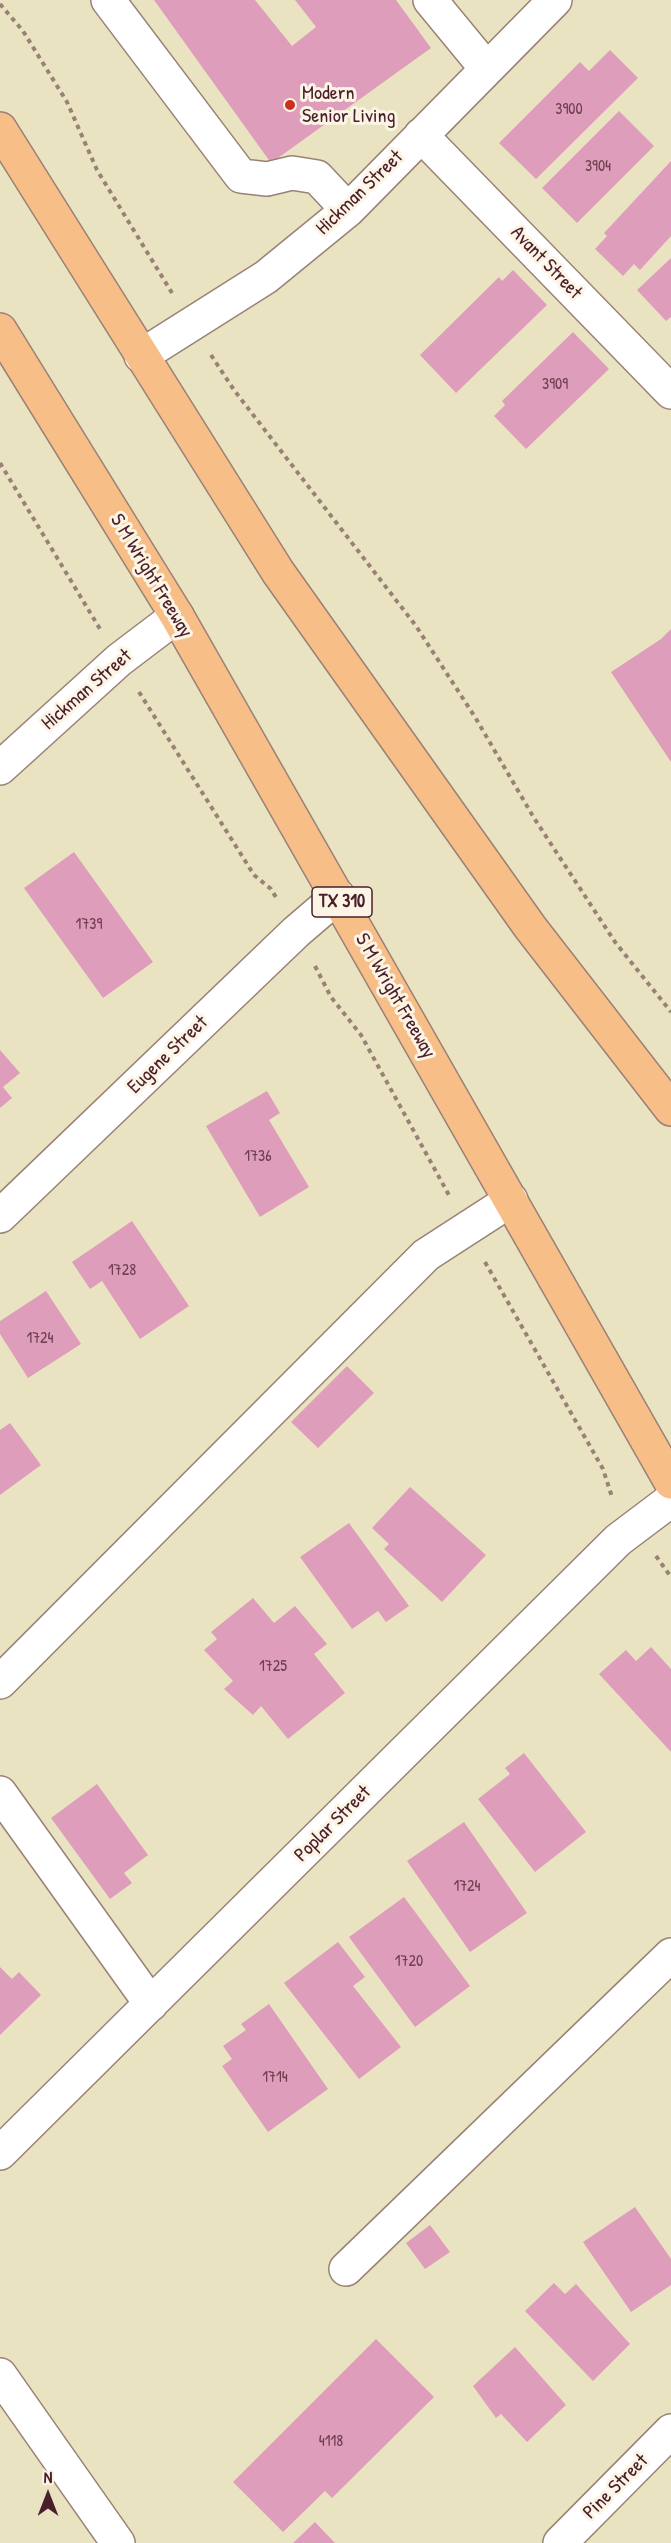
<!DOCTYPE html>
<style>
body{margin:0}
#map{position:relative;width:671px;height:2543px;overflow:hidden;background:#eae3c2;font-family:"Patrick Hand",sans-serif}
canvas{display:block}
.north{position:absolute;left:18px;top:2465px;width:60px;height:60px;-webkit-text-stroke:4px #fcf5e5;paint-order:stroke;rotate:0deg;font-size:16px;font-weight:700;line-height:24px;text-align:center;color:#4a1f2b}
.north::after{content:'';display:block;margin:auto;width:21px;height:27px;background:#4a1f2b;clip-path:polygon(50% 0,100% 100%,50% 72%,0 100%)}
</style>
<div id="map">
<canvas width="671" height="2543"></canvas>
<div class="north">N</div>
</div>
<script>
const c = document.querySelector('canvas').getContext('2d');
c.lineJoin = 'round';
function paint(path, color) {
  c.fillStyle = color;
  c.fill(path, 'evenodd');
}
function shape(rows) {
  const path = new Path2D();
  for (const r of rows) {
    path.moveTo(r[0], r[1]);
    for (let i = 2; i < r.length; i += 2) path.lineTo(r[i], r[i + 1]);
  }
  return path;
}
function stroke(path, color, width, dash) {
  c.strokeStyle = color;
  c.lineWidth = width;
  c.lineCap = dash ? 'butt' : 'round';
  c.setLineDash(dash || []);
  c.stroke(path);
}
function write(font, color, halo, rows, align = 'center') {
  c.font = font + ' "Patrick Hand",sans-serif';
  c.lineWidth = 6;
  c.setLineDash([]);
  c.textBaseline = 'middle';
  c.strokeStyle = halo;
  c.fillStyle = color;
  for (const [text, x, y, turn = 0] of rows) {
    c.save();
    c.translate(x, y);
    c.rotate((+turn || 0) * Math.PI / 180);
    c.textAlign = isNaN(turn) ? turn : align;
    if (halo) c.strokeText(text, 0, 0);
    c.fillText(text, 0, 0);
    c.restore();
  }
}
paint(shape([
 [154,0,255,0,292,46,316,27,295,0,396,0,431,48,271,163],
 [610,50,638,78,536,179,499,143,580,62,589,71],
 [619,111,654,146,577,223,542,188],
 [671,161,671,236,640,270,634,264,623,276,595,249,607,236,604,233],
 [671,258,671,317,666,321,637,290],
 [513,270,547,305,456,393,420,355,499,277,502,281],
 [573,332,609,369,526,449,494,416,505,405,502,401],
 [671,629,671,762,611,672,661,639],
 [74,852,153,962,103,998,24,888],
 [0,1050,20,1073,3,1087,12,1098,0,1108],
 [267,1091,280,1113,269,1120,309,1187,260,1217,206,1126],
 [132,1221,189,1306,140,1339,102,1281,90,1289,72,1262],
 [46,1291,81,1344,28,1378,0,1334,0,1321],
 [347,1366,374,1393,318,1448,291,1422],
 [10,1423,41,1465,0,1495,0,1430],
 [410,1487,486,1555,442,1602,384,1549,389,1544,372,1528],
 [349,1523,409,1606,386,1622,378,1611,352,1629,300,1557],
 [253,1598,274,1623,295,1606,327,1644,314,1654,345,1693,288,1739,261,1706,253,1715,224,1689,233,1681,204,1650,217,1639,211,1632],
 [651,1647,671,1669,671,1752,599,1674,626,1650,636,1661],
 [524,1753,586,1832,535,1872,478,1799,510,1774,505,1768],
 [97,1784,148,1855,124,1873,132,1883,110,1899,51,1818],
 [464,1822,527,1913,470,1952,407,1861],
 [404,1897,470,1986,415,2027,349,1937],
 [338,1942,365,1977,353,1986,401,2047,359,2079,284,1983],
 [0,1967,12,1979,19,1972,41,1995,0,2035],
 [269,2004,328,2089,268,2132,222,2066,232,2059,223,2046,246,2030,241,2024],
 [635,2207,671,2259,671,2285,631,2312,583,2242],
 [430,2225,450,2252,425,2269,406,2243],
 [554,2283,565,2294,576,2284,630,2344,593,2381,525,2311],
 [376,2339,434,2397,332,2498,325,2491,283,2532,233,2482],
 [515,2347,566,2405,527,2442,501,2414,496,2418,473,2386],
 [315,2522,335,2543,293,2543]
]), '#de9ebb');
const minor = shape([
 [108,0,241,176,267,179,292,173,317,177,348,210],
 [430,0,486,68],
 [421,135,671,392],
 [141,356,266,277,348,210,555,0],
 [0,768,119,660,177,616],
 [0,1216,296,932,338,896],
 [0,1682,426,1255,511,1200],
 [0,1793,151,2004],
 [0,2153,618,1540,671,1500],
 [346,2269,671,1955],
 [0,2375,118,2543],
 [560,2543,671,2431]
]);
const major = shape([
 [0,129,278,572,530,927,671,1109],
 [0,330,177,616,671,1482]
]);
stroke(minor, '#9a8176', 36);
stroke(major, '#9a8176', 36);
stroke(shape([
 [0,4,23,31,67,102,97,170,172,293],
 [211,355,234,390,416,626,475,717,534,818,615,942,671,1012],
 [0,463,100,629],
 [139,692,254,875,271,889,277,899],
 [315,966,331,997,361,1035,450,1197],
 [485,1262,603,1469,612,1497],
 [656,1556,671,1577]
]), '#9a8176', 4, [4.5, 4.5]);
stroke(minor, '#fff', 33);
stroke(major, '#f7be88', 33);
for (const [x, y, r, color] of [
 [290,105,6,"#c8321e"]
]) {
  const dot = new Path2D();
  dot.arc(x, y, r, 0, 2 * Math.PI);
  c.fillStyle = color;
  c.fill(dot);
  stroke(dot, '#fcf5e5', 2);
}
write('16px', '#6f3f4f', null, [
 ["3900",569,110],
 ["3904",598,167],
 ["3909",555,385],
 ["1739",89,925],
 ["1736",258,1157],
 ["1728",122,1271],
 ["1724",40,1339],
 ["1725",273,1667],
 ["1724",467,1887],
 ["1720",409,1962],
 ["1714",275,2078],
 ["4118",331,2442]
]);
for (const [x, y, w] of [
 [342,902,60]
]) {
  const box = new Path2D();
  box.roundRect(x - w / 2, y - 15, w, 30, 4.5);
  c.fillStyle = '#fcf5e5';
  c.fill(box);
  stroke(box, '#4a1f2b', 1.5);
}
write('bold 18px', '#4a1f2b', null, [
 ["TX 310",342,902]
]);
write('20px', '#4a1f2b', '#fcf5e5', [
 ["Modern",302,94],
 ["Senior Living",302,117]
], 'left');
write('20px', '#4a1f2b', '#fcf5e5', [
 ["Hickman Street",360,193,-44],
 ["Avant Street",546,263,46],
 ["S M Wright Freeway",151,576,59],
 ["Hickman Street",87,690,-41],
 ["S M Wright Freeway",395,996,60],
 ["Eugene Street",168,1055,-44],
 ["Poplar Street",333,1824,-45],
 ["Pine Street",616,2487,-45]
]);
</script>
